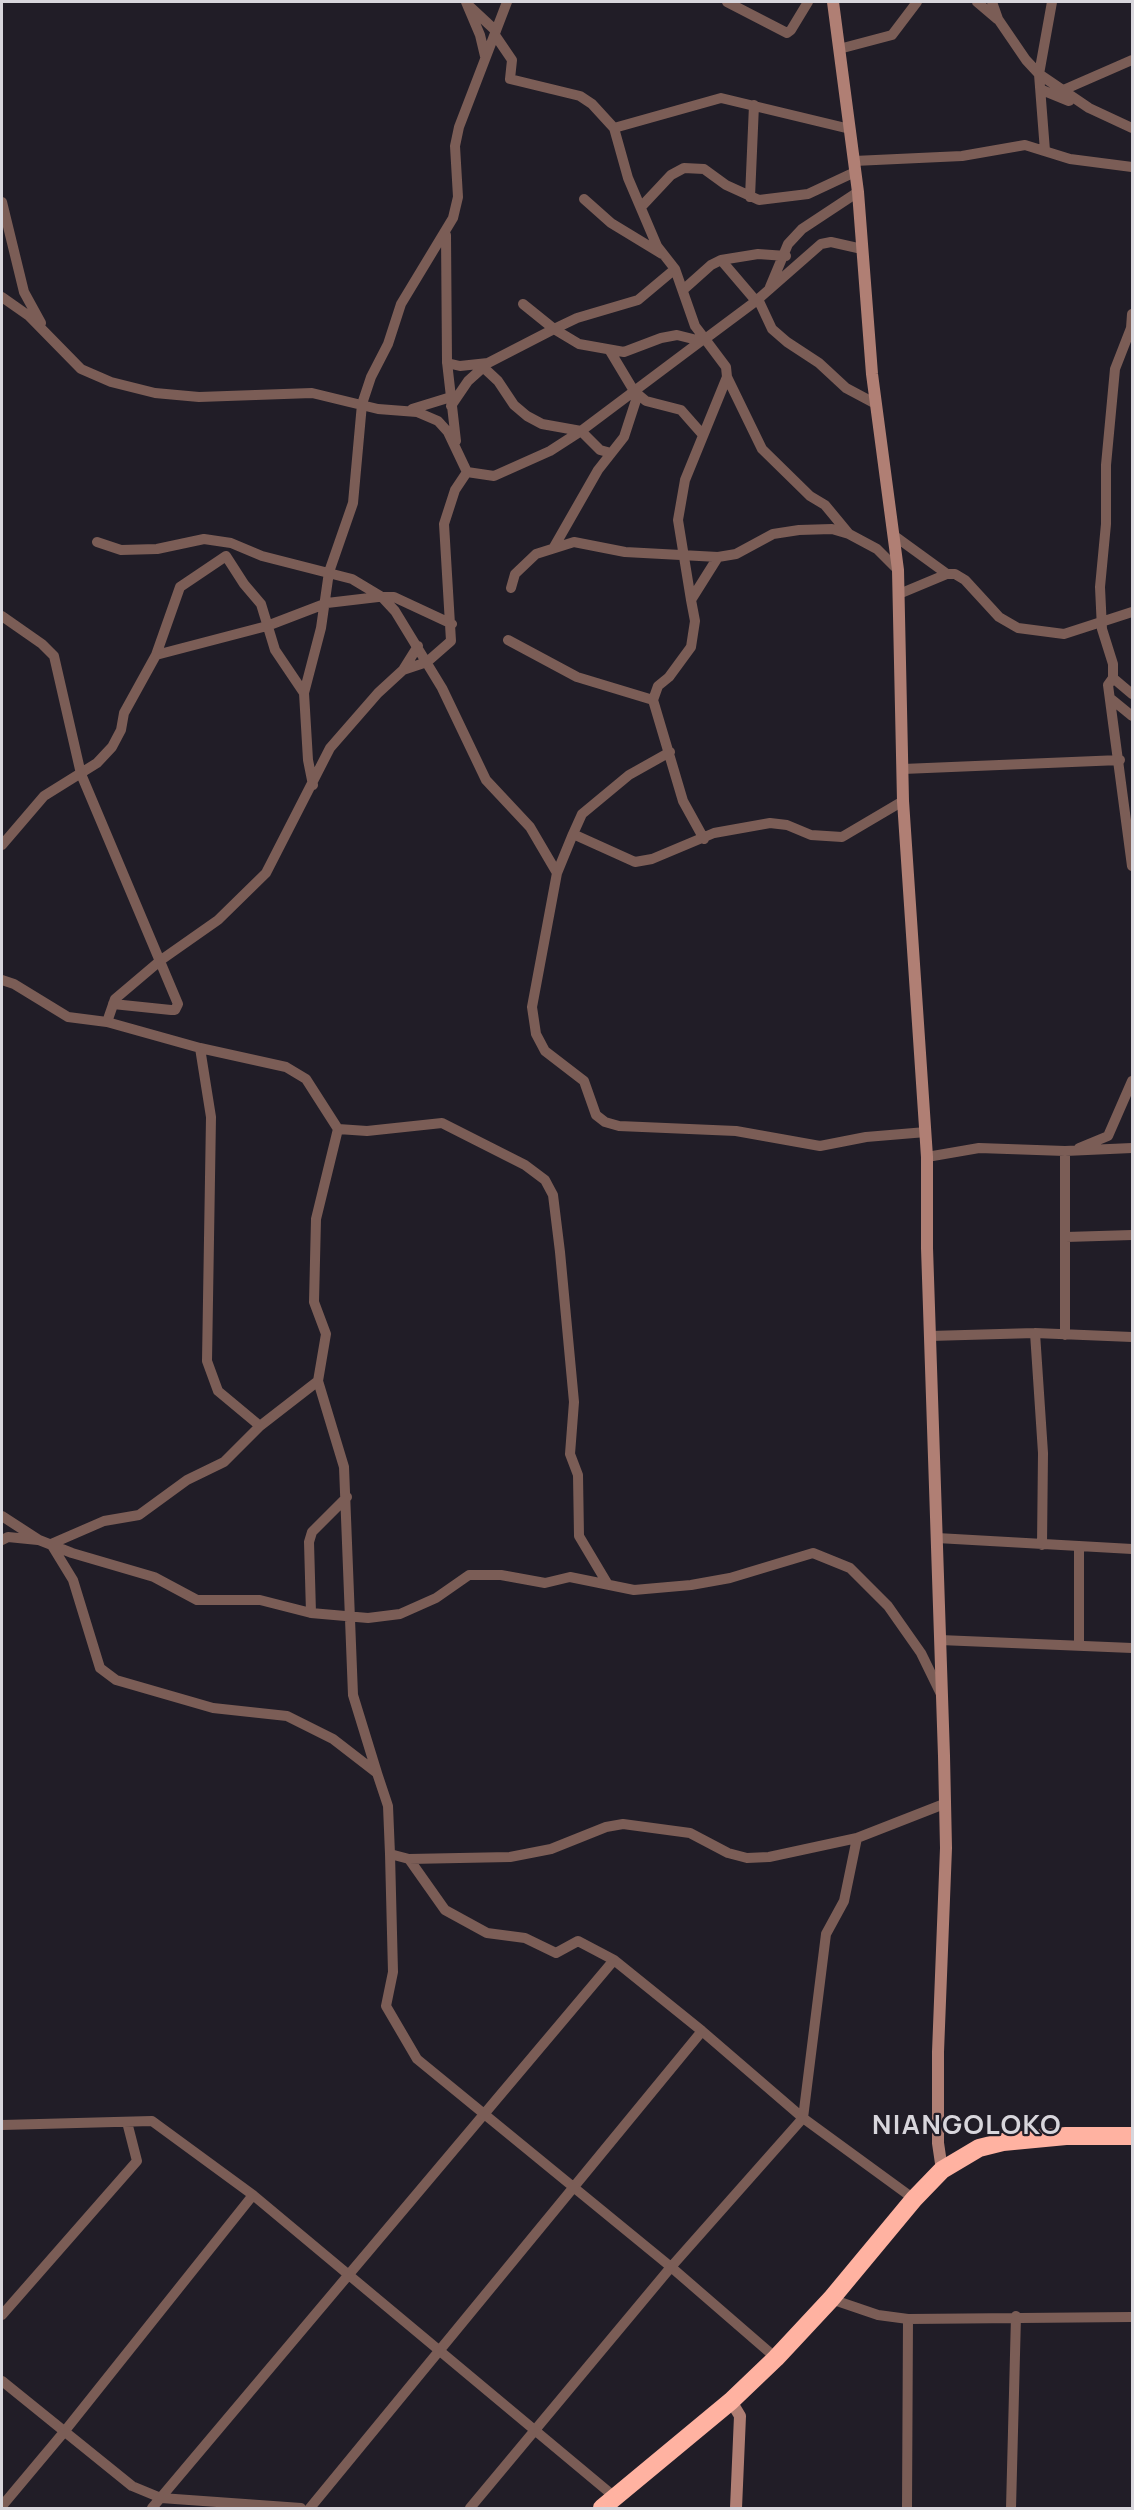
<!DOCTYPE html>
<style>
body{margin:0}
#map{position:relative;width:1134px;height:2510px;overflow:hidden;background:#211d27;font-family:Manrope,sans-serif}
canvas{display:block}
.frame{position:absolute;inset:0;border:3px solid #d8d6dc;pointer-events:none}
</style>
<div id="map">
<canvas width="1134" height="2510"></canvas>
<div class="frame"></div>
</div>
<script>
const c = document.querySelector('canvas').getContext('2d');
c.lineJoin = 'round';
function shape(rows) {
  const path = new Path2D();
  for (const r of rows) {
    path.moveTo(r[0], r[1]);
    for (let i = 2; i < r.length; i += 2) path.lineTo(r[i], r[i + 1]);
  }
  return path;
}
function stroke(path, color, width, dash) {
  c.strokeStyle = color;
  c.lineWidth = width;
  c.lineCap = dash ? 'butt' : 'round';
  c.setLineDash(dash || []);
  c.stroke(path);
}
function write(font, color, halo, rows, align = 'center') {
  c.font = font + ' Manrope,sans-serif';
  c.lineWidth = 4.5;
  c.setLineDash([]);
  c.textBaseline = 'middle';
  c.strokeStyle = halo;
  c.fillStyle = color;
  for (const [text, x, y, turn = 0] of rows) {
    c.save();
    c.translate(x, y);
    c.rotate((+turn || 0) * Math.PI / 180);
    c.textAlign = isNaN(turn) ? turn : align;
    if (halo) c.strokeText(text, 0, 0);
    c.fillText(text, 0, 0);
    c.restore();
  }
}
stroke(shape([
 [466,2,480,35,485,56],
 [727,2,787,33,791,30,808,2],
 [977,2,997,19],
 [992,2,998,19,1026,60,1039,74,1089,108,1132,128],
 [467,4,496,31],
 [495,35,512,60,510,79,580,96,592,104,614,128,628,178,657,246,675,269,695,326,705,339,756,301,821,244,831,242,862,249],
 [839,49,892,35,917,2],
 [1042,90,1069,101],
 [1061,91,1132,60],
 [614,128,721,98,850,129],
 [1045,151,1039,74,1052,2],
 [854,161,962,156,1025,145,1070,159,1132,167],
 [750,197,754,105],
 [584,199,611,223,662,254],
 [2,202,24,292,41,323],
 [641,207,671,175,684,168,704,169,726,185,759,200,808,194,855,172],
 [446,235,447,362,456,441],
 [721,260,758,254,786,256],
 [770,287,788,244,802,229,858,192],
 [683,290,711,265,721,260,756,301],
 [2,297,29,316,81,369,111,382,155,393,199,397,312,393,378,409,417,412,438,421,448,432,467,472,455,490,444,524,451,641,427,662,403,670],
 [758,299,772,329,787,342,819,363,846,388,876,404],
 [523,304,554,329,577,318,638,300,675,269],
 [1132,314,1131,328,1115,369,1106,465,1106,524,1100,587,1102,629,1113,664,1113,678,1108,685,1132,866],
 [610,351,634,391,646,401,681,410,703,435],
 [447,363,460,366,488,363],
 [483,367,498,381,514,405,527,416,542,424,581,431,600,450,611,453],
 [451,406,468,381,488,363,554,329,579,344,624,352,661,338,677,335,701,341,705,339,726,367,727,377],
 [412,409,451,397],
 [467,472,494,476,550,451,581,431,701,341],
 [896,537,947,574,955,574,965,580,999,617,1018,628,1064,634,1132,612],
 [97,542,121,550,157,549,204,539,231,543,262,556,352,579,382,597,395,611,442,688,486,780,530,827,557,873],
 [554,547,598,470,624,437,638,394],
 [511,588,515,574,536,554,574,542,625,552,718,557,736,554,773,534,799,530,832,529,849,534,877,549,898,570],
 [899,594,947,574],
 [691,600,678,520,685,480,727,377,762,449,810,496,825,505,849,534],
 [2,616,42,644,54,656,81,774,178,1004,175,1010,171,1010,113,1004],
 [508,640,577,677,653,700],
 [156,655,267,626,327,603,378,597,394,597,452,624],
 [1113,678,1132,694],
 [304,693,321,628,329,572,353,503,362,404,371,377,388,344,401,304,453,218,458,197,455,146,459,127,507,2],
 [1110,698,1132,716],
 [670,752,629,775,582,814,573,834,557,873,532,1007,536,1034,545,1051,584,1081,596,1115,605,1122,619,1126,736,1131,820,1146,866,1137,926,1132],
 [903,769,1120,760],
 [573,834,635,862,652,859,714,833,770,823,787,825,811,835,842,837,903,801],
 [704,839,683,801,653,700,658,686,669,677,691,647,695,621,691,600,718,557],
 [2,845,44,796,97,763,112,747,121,730,124,713,156,655,180,587,226,556,244,584,261,604,275,650,304,693,308,760,313,785],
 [2,980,14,984,68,1017,107,1022,200,1048,286,1067,306,1079,338,1129,316,1219,314,1302,326,1334,318,1381,344,1467,353,1695,377,1773],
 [107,1022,115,999,161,960,218,920,266,873,330,748,378,693,403,670,418,646],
 [200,1048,211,1117,207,1361,218,1391,260,1426],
 [338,1129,367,1131,442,1123,525,1165,545,1180,553,1195,560,1252,574,1402,570,1454,578,1475,579,1536,607,1583],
 [1079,1148,1108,1136,1132,1081],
 [1065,1151,1065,1335],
 [927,1157,979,1148,1065,1151,1132,1148],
 [1066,1237,1132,1235],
 [1035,1333,1043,1453,1042,1545],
 [930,1336,1035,1333,1132,1337],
 [318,1381,260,1426,224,1462,187,1480,139,1515,104,1521,51,1544,73,1580,100,1668,116,1680,213,1708,287,1716,333,1739,377,1773,388,1806,390,1854,393,1972,386,2006,417,2059,671,2267,776,2358],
 [2,1516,39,1540,72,1553,154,1577,197,1600,260,1600,311,1613,368,1618,400,1614,436,1598,469,1575,501,1575,545,1583,570,1577,634,1590,691,1585,730,1578,813,1553,850,1568,888,1606,921,1653,941,1694],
 [937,1538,1132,1549],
 [2,1540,8,1537,38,1540],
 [1079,1548,1079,1644],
 [311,1613,309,1542,312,1532,347,1497],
 [940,1640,1132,1648],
 [390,1854,409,1859,510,1857,551,1849,606,1827,623,1824,690,1833,728,1853,747,1858,769,1857,857,1838,944,1804],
 [409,1859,445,1910,487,1933,525,1938,556,1953,578,1941,614,1960,702,2031,803,2118,914,2199],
 [2,2125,152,2121,253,2195,616,2498],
 [831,2299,878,2315,908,2319,1132,2317],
 [2,2315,137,2161,127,2122],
 [2,2381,132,2486,161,2498,301,2508],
 [2,2506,64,2432,253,2195],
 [152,2508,614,1960],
 [310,2508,702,2031],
 [470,2508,671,2267,803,2118,826,1934,844,1901,857,1838],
 [907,2508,908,2319],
 [1011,2508,1016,2316]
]), '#7b5d56', 10);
stroke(shape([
 [833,2,858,192,872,374,898,570,903,801,927,1157,927,1248,944,1756,946,1848,938,2052,938,2143,942,2170],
 [731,2401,740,2416,736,2508]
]), '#b07f74', 12);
stroke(shape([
 [602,2508,731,2401,776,2358,831,2299,914,2199,942,2170,979,2148,1003,2142,1066,2136,1132,2136]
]), '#ffb2a1', 18);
c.letterSpacing = '1.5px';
write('bold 27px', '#d8d6dc', '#211d27', [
 ["NIANGOLOKO",967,2126]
]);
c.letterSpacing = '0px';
</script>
